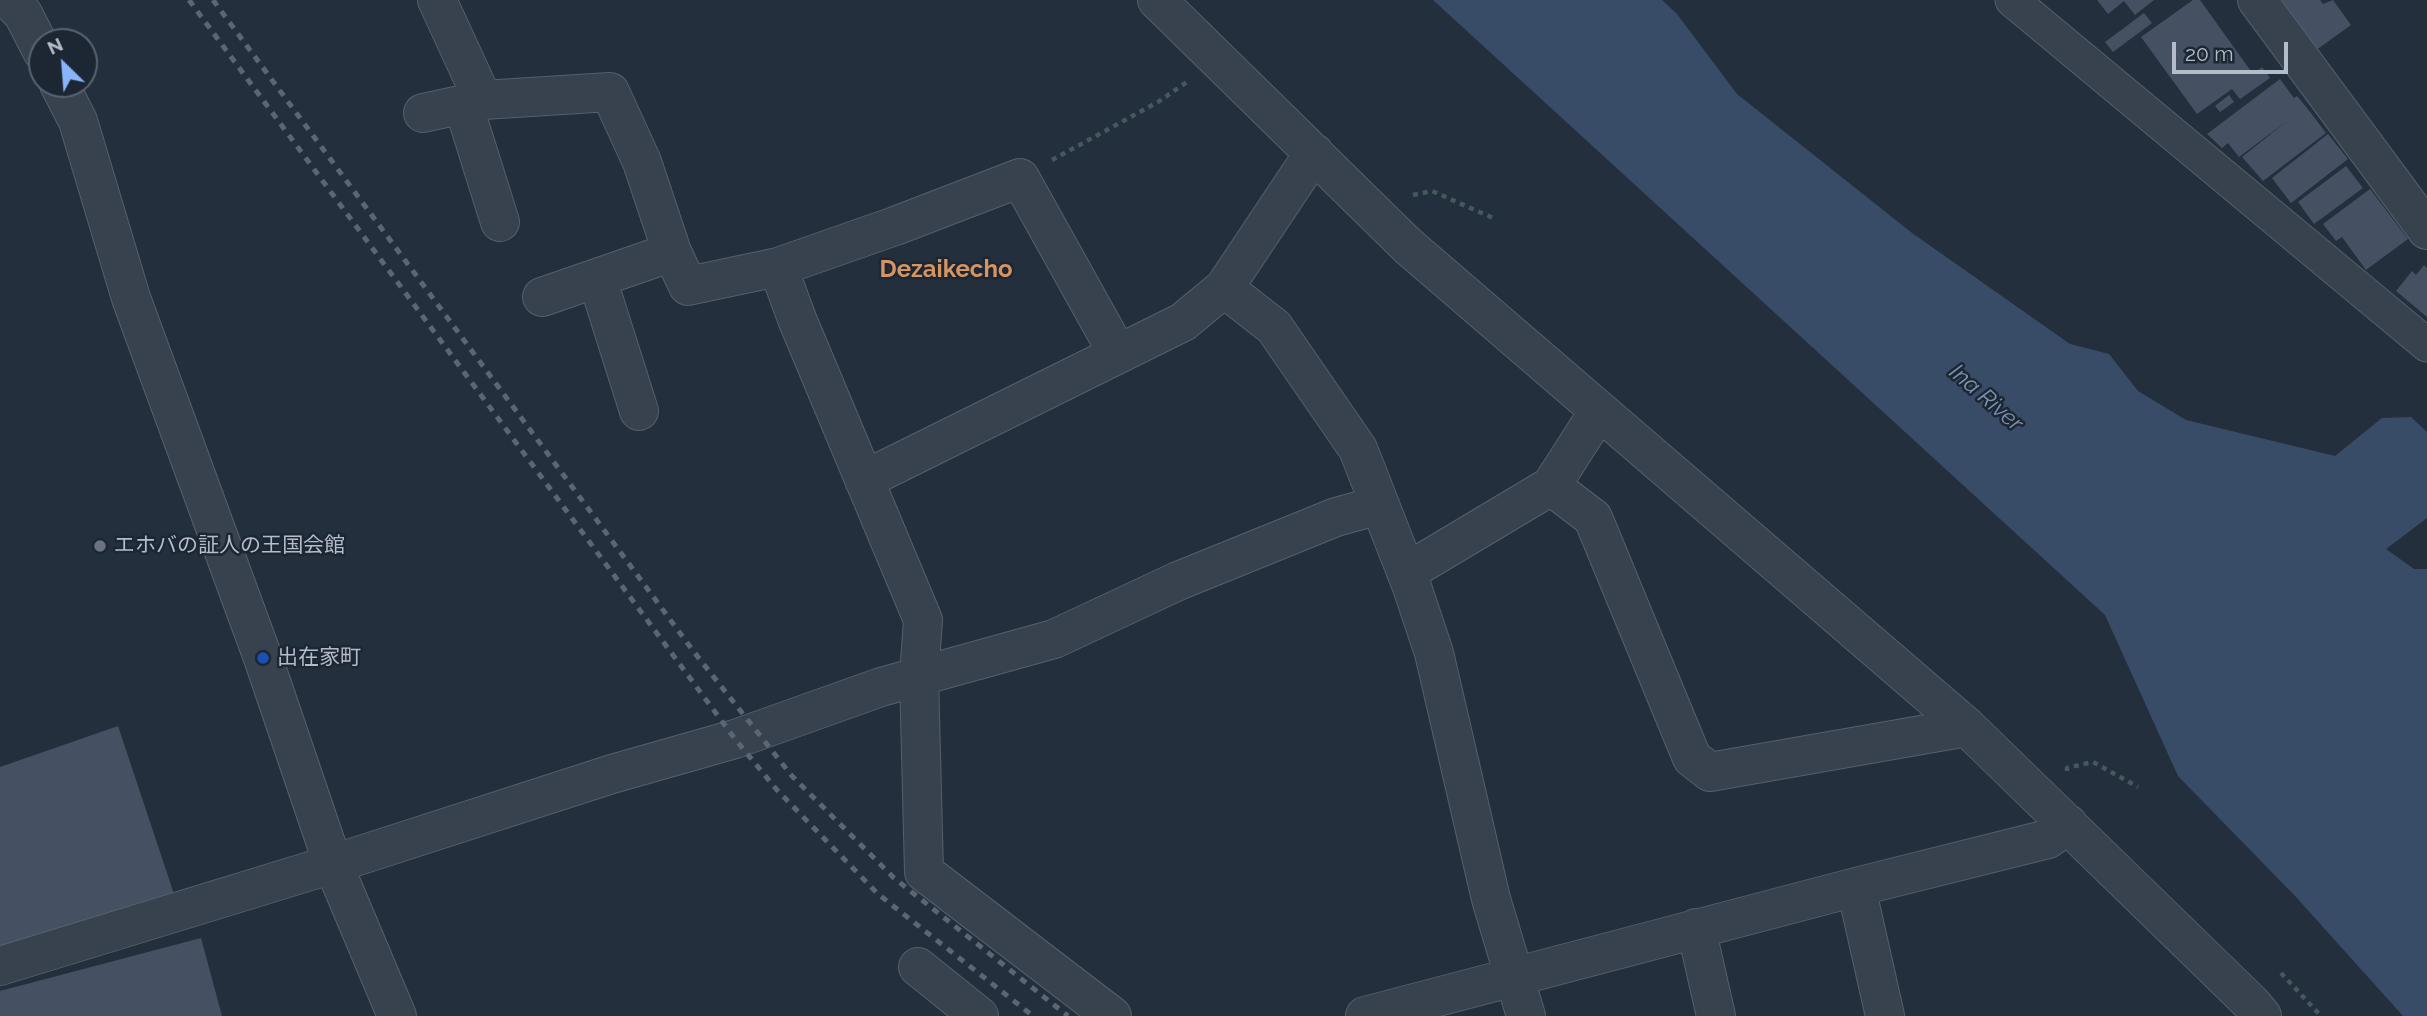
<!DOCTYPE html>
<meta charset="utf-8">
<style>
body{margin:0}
#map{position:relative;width:2427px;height:1016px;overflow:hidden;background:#242f3e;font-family:Raleway,sans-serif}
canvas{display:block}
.north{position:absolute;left:28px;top:28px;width:70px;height:70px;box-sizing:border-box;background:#1d2633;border:2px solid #59626f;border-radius:50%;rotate:335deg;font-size:19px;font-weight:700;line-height:28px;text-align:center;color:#b4bcc9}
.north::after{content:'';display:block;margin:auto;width:24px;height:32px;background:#8ab4f8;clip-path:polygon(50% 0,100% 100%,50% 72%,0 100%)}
.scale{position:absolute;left:2172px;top:42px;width:116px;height:32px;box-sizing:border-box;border:4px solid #b4bcc9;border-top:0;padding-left:9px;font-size:21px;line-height:24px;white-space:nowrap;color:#b4bcc9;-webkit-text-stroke:5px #1d2633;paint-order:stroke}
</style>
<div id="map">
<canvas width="2427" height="1016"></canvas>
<div class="north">N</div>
<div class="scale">20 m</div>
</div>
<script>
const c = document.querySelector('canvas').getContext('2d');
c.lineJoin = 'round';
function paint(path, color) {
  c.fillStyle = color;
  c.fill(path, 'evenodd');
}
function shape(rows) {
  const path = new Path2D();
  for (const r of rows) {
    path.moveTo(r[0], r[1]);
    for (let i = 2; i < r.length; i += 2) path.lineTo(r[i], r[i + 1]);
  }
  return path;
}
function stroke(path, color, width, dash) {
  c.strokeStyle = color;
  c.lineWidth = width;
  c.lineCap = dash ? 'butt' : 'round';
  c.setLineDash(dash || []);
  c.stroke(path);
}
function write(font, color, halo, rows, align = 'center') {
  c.font = font + ' Raleway,"Noto Sans JP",sans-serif';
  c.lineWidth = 5;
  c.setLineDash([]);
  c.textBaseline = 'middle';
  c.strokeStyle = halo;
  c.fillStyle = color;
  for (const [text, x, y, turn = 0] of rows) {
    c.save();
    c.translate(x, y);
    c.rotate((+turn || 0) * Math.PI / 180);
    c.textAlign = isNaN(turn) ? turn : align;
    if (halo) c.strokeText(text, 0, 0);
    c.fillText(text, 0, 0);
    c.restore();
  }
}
paint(shape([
 [1433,0,1662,0,1677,14,1737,94,1912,233,2070,344,2109,354,2138,391,2186,420,2335,456,2382,418,2411,417,2427,432,2427,518,2386,549,2414,569,2427,569,2427,1016,2403,1016,2296,897,2178,776,2105,615]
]), '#394c67');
paint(shape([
 [2097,0,2154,0,2135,15,2124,1,2108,14],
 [2193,0,2200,0,2253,74,2262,67,2270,78,2240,99,2232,89,2197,114,2141,37],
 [2274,0,2320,0,2323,4,2333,0,2351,25,2312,53],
 [2144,13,2152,23,2113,52,2105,42],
 [2280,79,2294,98,2297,96,2307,108,2326,133,2263,181,2242,157,2287,121,2239,157,2228,143,2222,148,2207,134],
 [2229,95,2234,102,2220,112,2215,106],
 [2328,134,2348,159,2291,203,2272,178],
 [2346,166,2363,188,2314,224,2298,202],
 [2370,189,2408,239,2366,270,2342,237,2336,241,2323,224],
 [2424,265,2427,268,2427,317,2396,291,2412,271,2416,275],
 [118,726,177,903,0,951,0,767],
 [201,938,222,1016,0,1016,0,991]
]), '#455162');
const pedestrian = shape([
 [2012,0,2427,345]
]);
const minor = shape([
 [437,0,483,100,610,92,642,162,672,252,688,286,778,267,895,226,1020,178,1118,354],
 [1157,0,1408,246,1967,727,2251,1003,2262,1016],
 [2257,0,2427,230],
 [463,104,500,222],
 [423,113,483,100],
 [778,267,797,319,923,620,919,676,924,872,1112,1016],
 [597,278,639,411],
 [1224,288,1314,153],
 [542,297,672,252],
 [864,480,1183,322,1224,288,1274,327,1358,449,1412,587,1434,653,1491,899,1526,1016],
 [1551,486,1593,518,1692,758,1710,772,1967,727],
 [1407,572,1551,486,1599,411],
 [1856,887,1885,1016],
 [1696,928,1716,1016],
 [0,966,333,864,612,774,735,739,881,687,1054,639,1178,581,1336,517,1380,505],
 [918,967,979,1016],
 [1365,1016,1856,887,2048,839,2068,824]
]);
const tertiary = shape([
 [9,0,23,14,42,51],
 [59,84,78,121,131,298,263,658,333,864,397,1016]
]);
stroke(pedestrian, '#565f6c', 35);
stroke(minor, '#565f6c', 40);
stroke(tertiary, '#565f6c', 40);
stroke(shape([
 [1052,160,1158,102,1187,82],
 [1413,195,1432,191,1493,218],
 [2067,771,2067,768,2093,762,2138,787],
 [2281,973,2321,1016]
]), '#44595c', 4.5, [5, 5]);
stroke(pedestrian, '#38414e', 33);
stroke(minor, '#38414e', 38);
stroke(tertiary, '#38414e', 38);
stroke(shape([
 [189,0,735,739,777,790,878,894,1033,1016],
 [213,0,694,652,792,776,894,878,1068,1016]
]), '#5a6575', 5, [7, 7]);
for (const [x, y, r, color] of [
 [100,546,7,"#6b7280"],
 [263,658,7,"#1a4fb4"]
]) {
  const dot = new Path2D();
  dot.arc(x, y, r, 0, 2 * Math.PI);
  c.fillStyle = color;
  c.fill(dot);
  stroke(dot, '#1d2633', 2.5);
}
write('21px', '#b4bcc9', '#1d2633', [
 ["エホバの証人の王国会館",114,546],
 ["出在家町",277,658]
], 'left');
write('italic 23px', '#7c92b1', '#1d2633', [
 ["Ina River",1986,398,41]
]);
write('bold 24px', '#d59563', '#1d2633', [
 ["Dezaikecho",946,270]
]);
</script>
